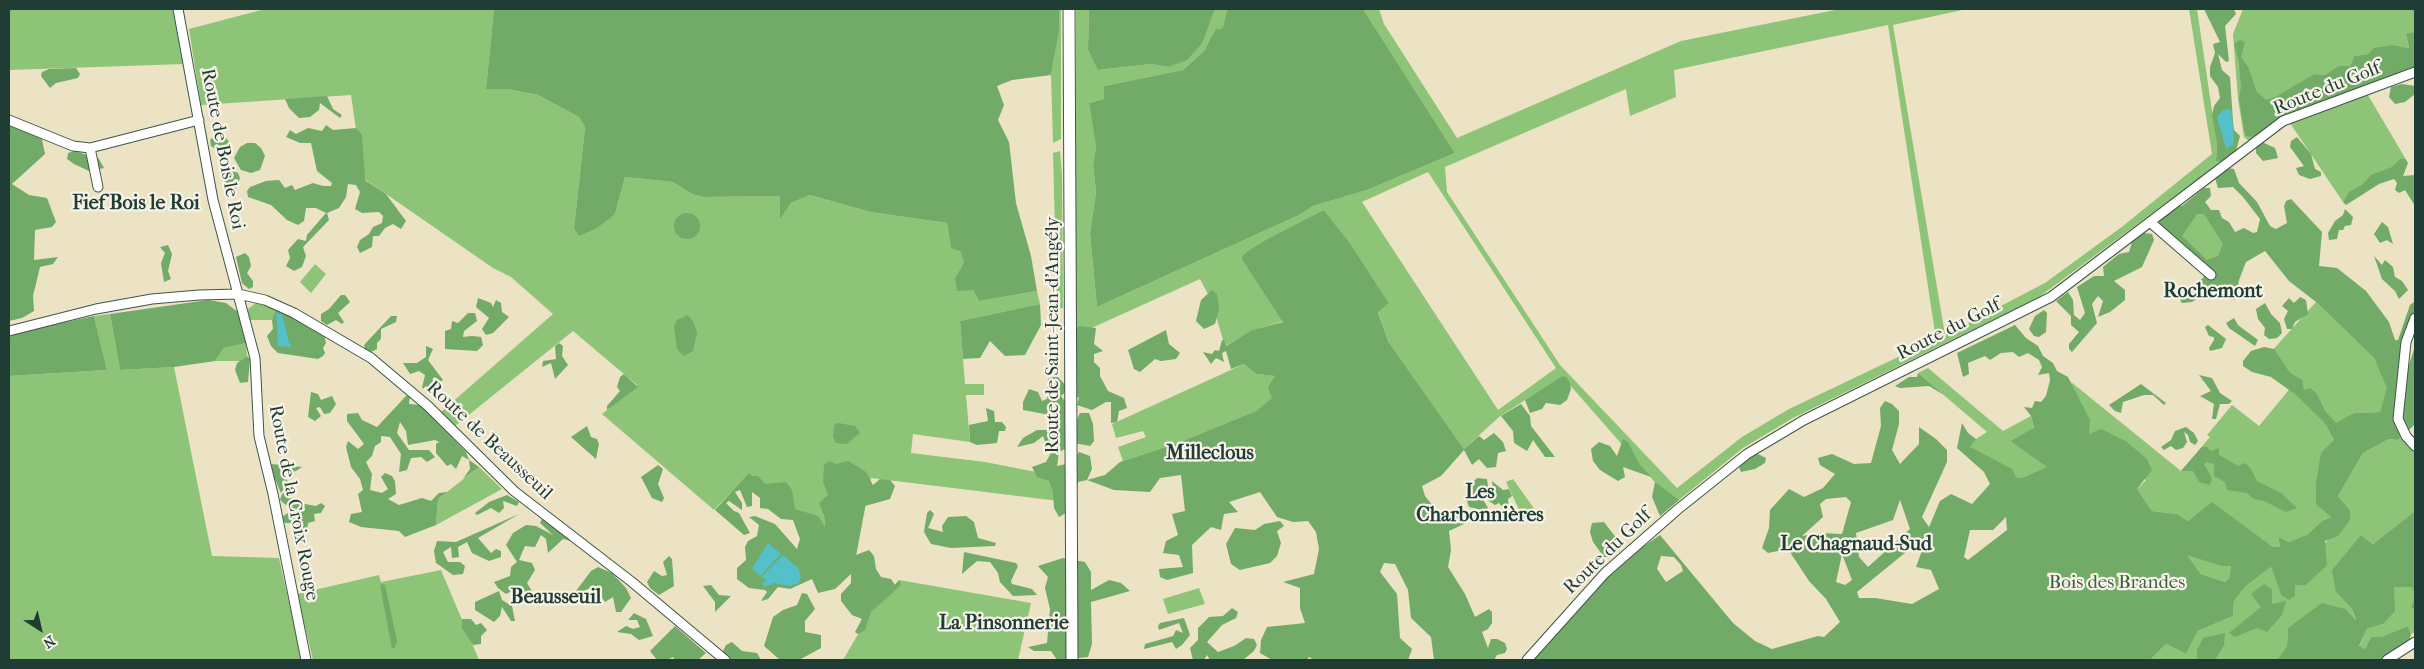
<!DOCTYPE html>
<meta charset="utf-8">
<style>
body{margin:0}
#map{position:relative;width:2424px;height:669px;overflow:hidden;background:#ebe3c4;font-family:"IM FELL French Canon",serif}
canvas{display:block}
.frame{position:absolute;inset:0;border:10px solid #1f3d34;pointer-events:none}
.north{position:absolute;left:15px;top:604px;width:50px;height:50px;-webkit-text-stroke:4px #f7f3e8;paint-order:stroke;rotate:145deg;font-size:14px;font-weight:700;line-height:20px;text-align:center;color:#1f3d34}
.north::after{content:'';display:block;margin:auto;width:18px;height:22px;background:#1f3d34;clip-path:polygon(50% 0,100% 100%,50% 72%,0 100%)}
</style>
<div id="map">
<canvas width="2424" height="669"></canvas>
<div class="frame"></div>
<div class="north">N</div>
</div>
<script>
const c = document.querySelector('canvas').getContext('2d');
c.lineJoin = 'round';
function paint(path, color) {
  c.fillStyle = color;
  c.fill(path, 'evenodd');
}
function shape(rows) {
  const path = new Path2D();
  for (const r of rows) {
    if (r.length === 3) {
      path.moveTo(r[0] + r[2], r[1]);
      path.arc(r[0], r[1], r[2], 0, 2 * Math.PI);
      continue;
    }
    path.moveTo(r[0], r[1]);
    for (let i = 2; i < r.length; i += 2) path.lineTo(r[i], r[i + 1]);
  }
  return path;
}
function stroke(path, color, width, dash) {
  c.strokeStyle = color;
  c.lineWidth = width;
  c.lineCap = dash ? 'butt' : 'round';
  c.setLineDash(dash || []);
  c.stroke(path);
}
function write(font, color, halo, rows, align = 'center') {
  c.font = font + ' "IM FELL French Canon",serif';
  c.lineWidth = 4.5;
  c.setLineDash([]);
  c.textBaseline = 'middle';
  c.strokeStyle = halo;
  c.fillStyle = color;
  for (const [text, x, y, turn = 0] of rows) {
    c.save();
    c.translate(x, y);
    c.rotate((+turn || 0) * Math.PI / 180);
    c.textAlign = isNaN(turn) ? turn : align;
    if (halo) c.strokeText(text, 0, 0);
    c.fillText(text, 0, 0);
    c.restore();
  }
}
paint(shape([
 [9,9,176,9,184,64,9,70],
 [265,9,494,9,486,89,507,89,538,95,579,117,585,127,574,229,579,236,615,214,625,177,673,182,692,194,704,197,780,196,780,218,791,203,810,195,870,212,947,223,951,247,960,251,964,262,955,278,973,290,979,301,1037,291,1040,304,960,321,965,384,984,384,984,395,966,395,970,442,913,434,911,453,985,462,1067,478,1067,502,871,478,853,572,749,474,714,510,602,414,637,385,573,331,455,426,441,412,553,314,511,277,493,268,363,178,351,95,201,105,189,29],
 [1059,9,1061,9,1061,139,1053,143,1051,75,1059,32],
 [1076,9,1089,9,1088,50,1099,70,1151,64,1168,67,1203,42,1215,9,1227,9,1223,27,1220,31,1216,28,1204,51,1183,70,1104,86,1104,99,1089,103,1096,147,1093,165,1096,192,1090,234,1097,307,1299,215,1313,206,1367,190,1455,153,1363,9,1379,9,1384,24,1457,138,1681,41,1840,9,1967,9,1893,25,1945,335,2045,283,2123,226,2212,154,2189,9,2197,9,2217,145,2216,161,2221,162,2039,297,1793,418,1743,448,1674,504,1562,376,1499,417,1464,449,1388,341,1378,311,1389,303,1350,243,1324,210,1241,258,1284,321,1253,330,1225,346,1211,300,1200,279,1076,335],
 [1888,25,1936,339,1789,409,1742,437,1677,488,1560,365,1447,192,1445,167,1626,89,1630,116,1676,97,1674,70],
 [1428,172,1556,368,1498,410,1362,202],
 [2243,9,2415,9,2415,32,2406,35,2409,48,2394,45,2368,54,2354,56,2350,66,2339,66,2332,72,2325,75,2314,74,2305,80,2283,121,2249,141,2244,137,2238,99,2233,34],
 [2365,90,2408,163,2343,202,2288,120],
 [1060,151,1062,175,1063,308,1057,309,1053,153],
 [2195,196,2236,246,2212,270,2159,224],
 [315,264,326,274,311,293,300,282],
 [2316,302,2374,358,2388,388,2380,412,2354,413,2340,422,2326,426,2334,440,2331,517,2322,521,2308,534,2289,542,2278,538,2280,547,2273,547,2212,503,2188,521,2177,514,2152,511,2137,489,2146,480,2089,434,2071,382,2181,471,2210,437,2207,435,2232,405,2259,426,2292,386,2261,363],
 [256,303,276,309,272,320,248,320,248,309],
 [110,314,120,370,174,367,212,556,279,558,302,660,9,660,9,376,107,370,94,316],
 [246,343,247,356,240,361,215,361,224,348],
 [1244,364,1256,374,1276,376,1273,398,1256,411,1175,444,1123,461,1118,447,1146,437,1143,431,1116,438,1112,424],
 [1928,368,2003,431,2031,416,2034,429,2010,441,2048,467,2022,478,2016,477,1969,447,1976,439,1987,432,1918,373],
 [2403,435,2415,453,2415,511,2373,544,2361,535,2336,592,2352,609,2356,622,2288,628,2287,646,2277,660,2150,660,2166,644,2186,654,2198,631,2233,616,2234,601,2246,586,2271,567,2281,595,2294,585,2350,510,2338,496,2363,453,2389,439,2398,440],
 [479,467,502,489,436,525,438,499],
 [1513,479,1538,514,1525,522,1506,482],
 [2186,554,2221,566,2231,566,2229,578,2225,582,2201,574],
 [441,570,479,660,313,660,297,594,379,575,381,582],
 [899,580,1031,603,1018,660,843,660,871,612],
 [2393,587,2412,587,2415,595,2411,608,2415,608,2415,632,2411,634,2408,626,2381,637,2371,637,2365,649,2359,647,2367,629,2383,624],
 [1199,588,1205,604,1168,614,1163,599]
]), '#8dc477');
paint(shape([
 [494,9,1059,9,1059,32,1051,75,1012,80,997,86,1004,105,998,120,1009,142,1016,203,1031,256,1037,291,979,301,973,290,957,291,955,278,964,262,960,251,951,248,947,223,870,212,810,195,791,203,780,219,780,196,704,197,692,194,673,182,625,177,615,214,597,228,579,236,574,229,585,127,579,117,538,95,507,89,486,89],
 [1089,9,1215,9,1203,42,1187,60,1168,67,1151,64,1098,70,1088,50],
 [1227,9,1363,9,1455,153,1367,190,1313,206,1299,215,1097,307,1090,234,1096,192,1093,165,1096,147,1089,103,1104,99,1104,86,1183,70,1204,51,1216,28,1220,30,1223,27],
 [2204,9,2234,9,2236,14,2225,26,2229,61,2226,62,2218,54,2222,70,2230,77,2233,121,2234,130,2240,136,2236,151,2221,162,2216,161,2217,145,2212,115,2214,106,2220,98,2218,87,2210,76,2210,67,2215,53,2213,44,2220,42],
 [2415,32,2415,72,2313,109,2261,135,2249,137,2245,135,2239,99,2241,87,2239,62,2234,44,2240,40,2245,42,2241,57,2248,67,2257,92,2266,100,2276,97,2314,74,2325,75,2339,66,2350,66,2354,56,2368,54,2374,48,2394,45,2409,48,2406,34],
 [76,68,80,74,78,78,56,83,50,88,41,76,42,72,49,69],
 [2402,84,2415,86,2415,94,2405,102,2395,104,2389,97,2391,87],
 [327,96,333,109,342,115,340,118,320,103,319,110,310,117,299,118,289,108,285,99],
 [9,123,41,135,45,154,12,184,29,195,47,198,56,222,52,227,35,230,34,260,58,257,53,264,40,267,33,296,34,311,22,318,9,321],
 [326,125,333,130,356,128,362,135,365,180,386,194,406,221,401,229,393,224,385,228,379,236,373,236,372,247,360,253,357,247,360,240,369,234,373,227,382,223,383,216,379,212,362,213,355,209,360,192,356,185,348,184,346,197,339,208,327,213,329,220,303,247,306,256,302,267,294,271,286,266,290,258,288,250,298,239,306,241,307,235,326,213,316,208,306,208,304,221,298,225,287,220,271,205,248,197,247,191,250,187,266,181,279,180,285,188,292,185,295,190,313,183,323,186,331,186,332,183,317,171,311,143,300,143,286,137,290,130,296,134,308,128,322,131],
 [213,137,218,140,226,138,231,144,231,150,228,154,224,155,211,146,210,140],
 [2297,137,2311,154,2315,169,2321,172,2321,176,2310,179,2299,175,2296,168,2304,166,2290,147,2291,141],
 [2262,142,2275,148,2278,158,2263,161,2256,153,2256,148],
 [247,143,255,143,261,148,265,156,260,170,251,173,241,170,234,158,240,147],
 [75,151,99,159,104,168,89,171,74,164,67,159,68,153],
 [2400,159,2405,159,2408,163,2403,176,2415,175,2415,206,2405,190,2399,193,2395,190,2397,183,2394,179,2379,184,2346,205,2343,202,2349,192,2362,185,2371,175,2392,167],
 [2227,168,2234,169,2239,183,2257,202,2270,226,2276,229,2287,223,2284,206,2286,201,2291,199,2322,232,2319,266,2337,268,2366,291,2389,322,2395,340,2398,340,2410,305,2414,302,2415,305,2400,412,2403,435,2398,440,2389,439,2363,453,2338,496,2350,510,2350,520,2338,536,2325,541,2327,565,2306,585,2295,585,2295,596,2289,600,2281,595,2271,567,2246,586,2234,601,2233,616,2198,631,2186,654,2166,644,2150,660,1527,660,1605,573,1660,535,1733,623,1755,641,1772,649,1818,636,1824,637,1840,622,1826,599,1809,581,1788,549,1768,553,1762,548,1769,528,1770,510,1789,489,1804,497,1823,488,1835,474,1820,465,1818,458,1832,454,1854,464,1871,463,1881,426,1880,408,1885,401,1892,404,1899,411,1899,424,1892,450,1900,464,1919,444,1919,427,1936,439,1947,450,1947,462,1922,517,1929,527,1940,501,1951,494,1972,504,1990,484,1984,472,1957,448,1962,423,1968,433,1976,439,1970,447,2012,469,2016,477,2022,478,2047,467,2010,441,2034,428,2031,416,2024,407,2032,408,2035,401,2041,402,2046,396,2050,380,2049,373,2038,375,2042,367,2039,360,2028,353,2019,357,2013,352,2001,353,1990,360,1985,356,1968,363,1969,374,1963,377,1957,353,2015,325,2026,338,2038,346,2043,356,2053,363,2057,371,2068,377,2090,420,2089,434,2101,429,2127,442,2147,459,2152,470,2137,489,2152,511,2177,514,2188,521,2212,502,2273,547,2280,547,2278,537,2289,542,2308,534,2322,521,2331,517,2316,504,2316,483,2321,453,2334,440,2324,422,2296,395,2271,377,2252,372,2243,366,2243,361,2251,351,2264,347,2274,349,2290,373,2302,380,2304,390,2310,388,2317,394,2325,411,2336,423,2354,413,2380,412,2387,388,2374,358,2316,302,2289,281,2265,251,2246,262,2239,280,2235,300,2220,298,2214,288,2192,302,2182,303,2180,300,2188,289,2203,278,2209,268,2162,239,2159,224,2160,217,2176,205,2182,206,2204,188,2210,188,2211,196,2205,202,2211,210,2219,210,2222,218,2229,222,2235,232,2244,228,2253,233,2257,232,2260,219,2243,197,2233,187,2218,188,2215,178],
 [2197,214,2204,214,2223,244,2218,256,2207,260,2182,236],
 [1846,497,1851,502,1842,534,1821,533,1802,536,1823,517,1820,504,1826,499],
 [1900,500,1910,529,1868,567,1859,557,1856,533,1893,520],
 [2006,517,2007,530,1968,560,1964,557,1970,530,1993,530],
 [1917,543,1923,548,1916,567,1931,570,1939,589,1912,604,1875,598,1859,598,1857,592],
 [1842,554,1852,580,1845,585,1836,582],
 [2187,555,2221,566,2231,566,2229,578,2225,582,2201,574],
 [1661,556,1674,557,1681,565,1683,571,1666,582,1657,569],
 [232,171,238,173,240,178,236,189,230,193,225,193,222,185],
 [2345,209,2353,217,2351,225,2345,226,2343,230,2339,230,2337,239,2329,240,2328,233,2335,221,2343,215],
 [1324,210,1350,243,1389,303,1378,312,1388,341,1464,449,1479,436,1484,440,1494,433,1503,442,1506,451,1498,453,1496,467,1487,468,1479,459,1472,465,1464,450,1441,476,1422,486,1425,496,1444,520,1452,521,1456,515,1462,518,1464,524,1449,531,1451,550,1448,567,1465,594,1475,617,1489,609,1492,612,1492,623,1488,629,1482,632,1488,648,1491,639,1497,639,1505,643,1507,649,1505,653,1497,655,1494,660,1434,660,1431,637,1411,618,1408,590,1395,564,1384,563,1380,572,1397,594,1400,638,1412,649,1408,660,1314,660,1309,657,1307,660,1272,660,1260,653,1261,640,1267,627,1305,623,1300,608,1300,588,1283,582,1314,574,1319,549,1316,532,1308,521,1293,522,1277,517,1260,492,1229,502,1238,512,1224,514,1221,530,1211,527,1192,545,1193,573,1167,580,1160,577,1159,569,1183,567,1179,555,1163,553,1166,541,1178,535,1172,514,1185,511,1181,475,1160,478,1150,492,1114,490,1087,480,1078,482,1071,510,1059,517,1054,508,1053,492,1049,481,1037,477,1032,467,1046,462,1052,451,1047,447,1043,436,1034,443,1017,447,1023,438,1037,430,1047,430,1050,415,1023,410,1023,402,1029,389,1038,392,1042,401,1047,399,1048,379,1057,376,1069,389,1061,396,1068,405,1067,448,1059,452,1057,466,1071,463,1079,452,1090,456,1092,469,1087,480,1105,475,1120,462,1175,444,1256,411,1272,398,1268,387,1275,376,1256,374,1244,364,1231,369,1226,351,1222,353,1224,362,1216,358,1211,364,1203,352,1212,354,1215,350,1219,351,1222,340,1224,340,1226,346,1252,330,1283,322,1241,258,1248,251,1266,240],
 [687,226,13],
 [2382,222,2388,227,2393,244,2387,240,2380,243,2374,234],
 [2144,233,2152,234,2154,240,2142,267,2114,281,2125,290,2125,300,2110,312,2098,317,2103,301,2098,296,2092,304,2097,323,2072,352,2069,349,2069,344,2079,332,2071,325,2071,316,2056,301,2068,292,2073,300,2074,315,2080,320,2085,313,2077,287,2094,276,2104,276,2103,267,2119,254,2129,252,2132,242,2136,236],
 [168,245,172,254,168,271,171,279,164,282,161,263,165,253,160,247],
 [245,253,249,257,251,266,247,273,253,281,253,287,249,289,242,283,236,257],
 [2374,256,2382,265,2385,260,2393,267,2395,277,2402,281,2408,290,2399,299,2395,291,2382,279],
 [1212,290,1217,294,1219,309,1215,324,1204,329,1196,321,1201,300],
 [341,295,345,295,350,302,338,313,344,322,342,324,336,320,327,325,321,321,321,314,329,309],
 [2300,297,2306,300,2308,314,2295,322,2292,329,2287,329,2284,319,2288,311,2282,306,2289,298,2294,303],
 [478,298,491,303,493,307,496,300,501,303,502,312,509,317,493,333,486,335,482,329,489,318,476,307],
 [208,300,226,303,238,312,246,343,224,348,215,361,174,367,120,370,110,314],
 [2265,303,2271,314,2280,323,2282,333,2277,338,2269,339,2264,335,2265,328,2258,319,2256,309],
 [1040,304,1041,325,1025,355,1005,356,990,341,980,358,963,359,960,321],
 [276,309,324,335,326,343,323,348,325,353,323,356,318,359,278,353,271,346,267,336,273,329,272,320],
 [2044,310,2047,313,2046,332,2039,337,2034,336,2029,329,2035,316],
 [468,313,475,313,477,321,464,331,463,337,472,336,481,337,483,345,477,351,445,349,445,331,451,329,452,321,458,323],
 [688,315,694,323,697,333,693,351,684,356,677,349,674,326,677,320],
 [94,316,107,370,9,376,9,334],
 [391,316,397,316,396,322,381,329,381,339,377,343,377,349,371,352,365,349,364,345],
 [2234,318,2238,325,2258,340,2255,346,2229,328,2226,323],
 [2208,325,2226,339,2222,348,2210,351,2209,348,2214,340,2214,337,2209,336,2205,327],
 [1079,326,1096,328,1094,344,1103,351,1094,354,1094,362,1100,368,1100,376,1108,391,1124,398,1127,408,1119,411,1117,422,1111,423,1111,402,1106,402,1092,410,1077,405,1079,398,1072,392,1073,332],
 [1166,330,1169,344,1180,353,1176,359,1161,361,1155,359,1140,372,1134,369,1128,350],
 [559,343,563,346,562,356,568,365,555,379,551,363,542,367,543,361,556,359,555,346],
 [426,346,433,349,428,360,443,380,429,390,422,388,425,375,419,371,410,374,403,363,417,363,426,357],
 [2414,349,2415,424,2408,431,2403,418,2408,368],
 [247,356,250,359,248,382,240,383,235,370,237,363],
 [1918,373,1944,395,1929,386,1900,388,1895,386,1909,377,1917,377],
 [624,374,638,387,607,410,607,406,620,391,617,387,620,377],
 [2199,375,2212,378,2220,393,2232,401,2229,404,2220,404,2216,419,2212,419,2214,404,2200,396,2211,391],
 [1562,376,1566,377,1570,383,1571,389,1567,400,1560,405,1546,403,1542,409,1530,413,1525,400],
 [2141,384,2166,403,2164,405,2153,395,2144,395,2123,402,2121,413,2115,411,2109,405],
 [311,392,318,394,321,400,332,396,336,404,330,413,324,414,320,407,316,408,321,416,315,421,308,417],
 [406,396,410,396,409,404,420,405,466,452,469,460,479,467,463,479,470,469,469,460,462,456,456,469,451,464,447,466,436,453,436,444,439,442,435,440,408,445,406,431,400,422,397,433,409,450,429,450,435,457,427,462,421,457,411,458,407,470,399,472,401,454,390,437,381,436,381,442,375,446,372,456,366,462,372,474,370,490,382,493,388,489,381,477,385,473,392,476,395,481,396,494,388,499,399,505,422,498,431,501,439,493,447,492,438,499,436,525,405,537,399,531,361,527,349,522,351,514,362,512,358,494,363,490,360,479,351,467,346,447,348,441,358,449,364,444,347,421,347,414,358,413,362,420,377,427],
 [1521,404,1530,416,1531,426,1555,457,1545,457,1533,440,1527,451,1514,443,1513,431,1501,416],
 [986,408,994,411,995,422,1002,422,1006,427,1005,431,999,431,997,443,977,445,970,442,969,425,988,421],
 [1080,413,1089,413,1093,424,1094,441,1090,446,1074,443,1075,423],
 [838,423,855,426,860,433,847,444,836,443,833,437,834,425],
 [587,426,591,437,597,439,599,444,596,459,571,437],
 [2186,427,2194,433,2198,441,2195,445,2190,442,2188,435,2184,432,2187,442,2183,448,2176,450,2171,446,2164,450,2161,447,2171,440,2175,431],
 [1623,439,1628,442,1638,462,1651,477,1623,467,1625,477,1618,481,1600,470,1593,461,1591,449,1599,442,1610,446,1617,456],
 [2202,447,2207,447,2211,451,2219,448,2219,455,2238,466,2245,463,2251,469,2257,481,2281,493,2297,508,2286,512,2264,501,2254,499,2247,493,2227,490,2225,482,2214,476,2214,464,2206,462,2204,464,2212,478,2210,485,2199,482,2193,471,2181,471],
 [1758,454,1766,458,1765,463,1755,469,1741,472,1739,467,1746,457],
 [829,461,836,464,848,461,866,472,873,485,880,479,890,480,895,486,890,499,865,506,856,555,869,550,874,556,876,569,881,577,891,579,895,585,899,580,901,585,871,612,865,630,858,634,855,632,862,619,852,615,841,601,841,594,851,583,851,574,835,589,818,593,812,579,790,589,778,587,768,599,761,601,767,592,765,590,749,588,737,579,737,568,746,560,745,547,748,541,757,536,759,525,749,517,755,516,775,524,797,549,800,539,793,520,781,519,768,509,760,508,760,498,752,492,752,506,747,507,740,490,735,492,742,503,742,510,729,501,726,503,734,511,739,513,750,533,744,535,715,510,749,473,752,476,758,476,765,484,786,482,792,490,795,509,818,516,825,527,825,518,819,503,828,495,823,481,824,465],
 [271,464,302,467,296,471,285,474,288,483,281,493,274,477],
 [658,465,663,469,658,484,664,498,662,502,652,498,641,477],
 [1477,478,1487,479,1489,494,1493,490,1492,481,1503,490,1509,489,1512,496,1508,499,1509,514,1499,503,1495,505,1489,501,1484,493,1481,496,1488,508,1486,511,1469,507,1465,495,1468,487],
 [1655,482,1679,500,1660,516,1652,497],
 [288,492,293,502,316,506,321,503,325,506,321,513,314,514,315,521,308,523,307,530,301,537,295,539,296,523,285,523,282,517,292,510,280,500,282,494],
 [507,495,519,502,517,506,503,501,504,508,499,513,491,508,477,515,475,513,489,502],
 [930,510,934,514,928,528,943,532,942,526,948,517,966,516,974,522,978,538,996,543,995,546,951,548,931,544,924,532,927,513],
 [2415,511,2415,608,2411,608,2415,595,2412,587,2394,587,2395,611,2383,624,2367,629,2359,646,2365,649,2371,637,2381,637,2408,626,2411,634,2408,646,2387,660,2277,660,2287,646,2288,628,2322,603,2345,609,2356,620,2352,609,2336,592,2332,570,2361,535,2373,544],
 [519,514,478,538,491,553,496,549,501,551,501,557,489,561,472,553,467,542,458,547,459,557,452,558,451,547,443,552,448,562,460,562,465,566,463,574,453,575,436,563,434,551,437,541,456,542],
 [542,519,572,541,563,539,548,553,546,539,541,535,535,547,525,546,519,560,532,563,535,570,527,583,533,593,526,603,516,589,506,594,498,588,494,582,510,576,511,567,517,562,506,545,513,533,526,525,536,526,553,535,540,523],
 [1280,521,1284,526,1277,531,1281,543,1277,556,1270,563,1240,570,1231,564,1226,544,1235,528,1255,530,1264,524],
 [1604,522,1620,543,1620,549,1612,557,1604,557,1593,542,1590,532,1592,523],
 [964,552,1016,563,1018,566,1011,581,1012,584,1032,589,1037,595,1013,596,1000,582,998,573,990,562,977,561,962,574],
 [669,556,672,559,674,586,659,595,650,588,647,582,654,571,662,576,667,575,663,562],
 [1063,558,1085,562,1091,572,1091,590,1109,580,1121,583,1130,591,1091,602,1092,644,1088,657,1057,660,1051,651,1034,651,1028,647,1047,643,1050,609,1045,588,1048,577,1038,566],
 [598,567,612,573,626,588,631,598,621,612,616,612,613,597,605,602,594,586,582,592,576,591,591,571],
 [382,584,385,585,397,641,395,647,392,649,380,585],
 [2264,584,2272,589,2272,604,2286,601,2282,615,2267,632,2257,628,2235,637,2229,633,2261,607,2251,594],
 [711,585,719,595,731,596,715,612,715,602,703,586],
 [499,591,502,600,512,606,515,621,511,621,502,607,500,616,494,622,475,610,475,602],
 [802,593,807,594,815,609,805,621,805,632,821,635,821,648,799,660,780,660,764,646,773,617,783,610,797,605],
 [1232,608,1238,612,1236,618,1222,625,1207,642,1218,652,1234,646,1246,638,1254,639,1257,645,1254,651,1243,660,1210,660,1207,655,1204,660,1193,660,1190,648,1198,640,1198,628,1209,617,1223,616],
 [634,613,646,619,653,636,639,640,631,634,617,632,626,626,633,629,640,627,637,620,628,620],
 [1184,618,1190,635,1182,645,1176,649,1172,642,1144,649,1145,644,1173,636,1176,630,1183,633,1179,623,1159,630,1158,626,1160,623],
 [462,619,471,619,476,625,481,623,487,630,481,636,481,644,473,645,462,628],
 [675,626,706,653,698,660,675,660,673,657,667,660,657,660,650,651],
 [2225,633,2224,645,2215,660,2197,660,2197,650,2203,638],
 [732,642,742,651,757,653,761,660,727,660,722,653,726,645]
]), '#72aa68');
paint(shape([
 [2231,109,2234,139,2233,145,2226,148,2217,117,2223,110],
 [276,313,282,315,289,342,292,347,278,346],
 [768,543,781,554,760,576,752,568],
 [783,555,798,568,801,576,799,583,790,586,774,583,765,587,762,584,767,580,761,577]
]), '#53c0ca');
const minor = shape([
 [178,9,213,200,255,358,259,436,273,494,306,660],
 [9,120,73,146,90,148,199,120],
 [90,148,98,187],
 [2150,222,2211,275],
 [2415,318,2406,342,2398,419,2406,436,2415,446],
 [9,331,96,309,152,299,199,295,238,294,265,300,294,313,371,358,428,406,514,491,632,582,725,660],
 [1527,660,1605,573,1677,510,1747,454,1804,420,2051,297,2283,121,2415,72],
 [2387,660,2415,642]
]);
const major = shape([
 [1069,9,1072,660]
]);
stroke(minor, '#3e564a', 11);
stroke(major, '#3e564a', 13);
stroke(minor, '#fff', 9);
stroke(major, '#fff', 11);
write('19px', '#1f3d34', '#f7f3e8', [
 ["Route du Golf",2327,89,-22],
 ["Route de Bois le Roi",222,149,79],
 ["Route du Golf",1949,330,-27],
 ["Route de Saint-Jean-d'Angély",1053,335,-90],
 ["Route de Beausseuil",489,441,43],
 ["Route de la Croix Rouge",293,503,79],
 ["Route du Golf",1608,552,-44]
]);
write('19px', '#3a5f45', '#f7f3e8', [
 ["Bois des Brandes",2117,583]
]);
write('bold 20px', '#1f3d34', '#f7f3e8', [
 ["Fief Bois le Roi",136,204],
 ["Rochemont",2213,292],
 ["Milleclous",1210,454],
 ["Les",1480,493],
 ["Charbonnières",1480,516],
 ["Le Chagnaud-Sud",1856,545],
 ["Beausseuil",556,598],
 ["La Pinsonnerie",1004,624]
]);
</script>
